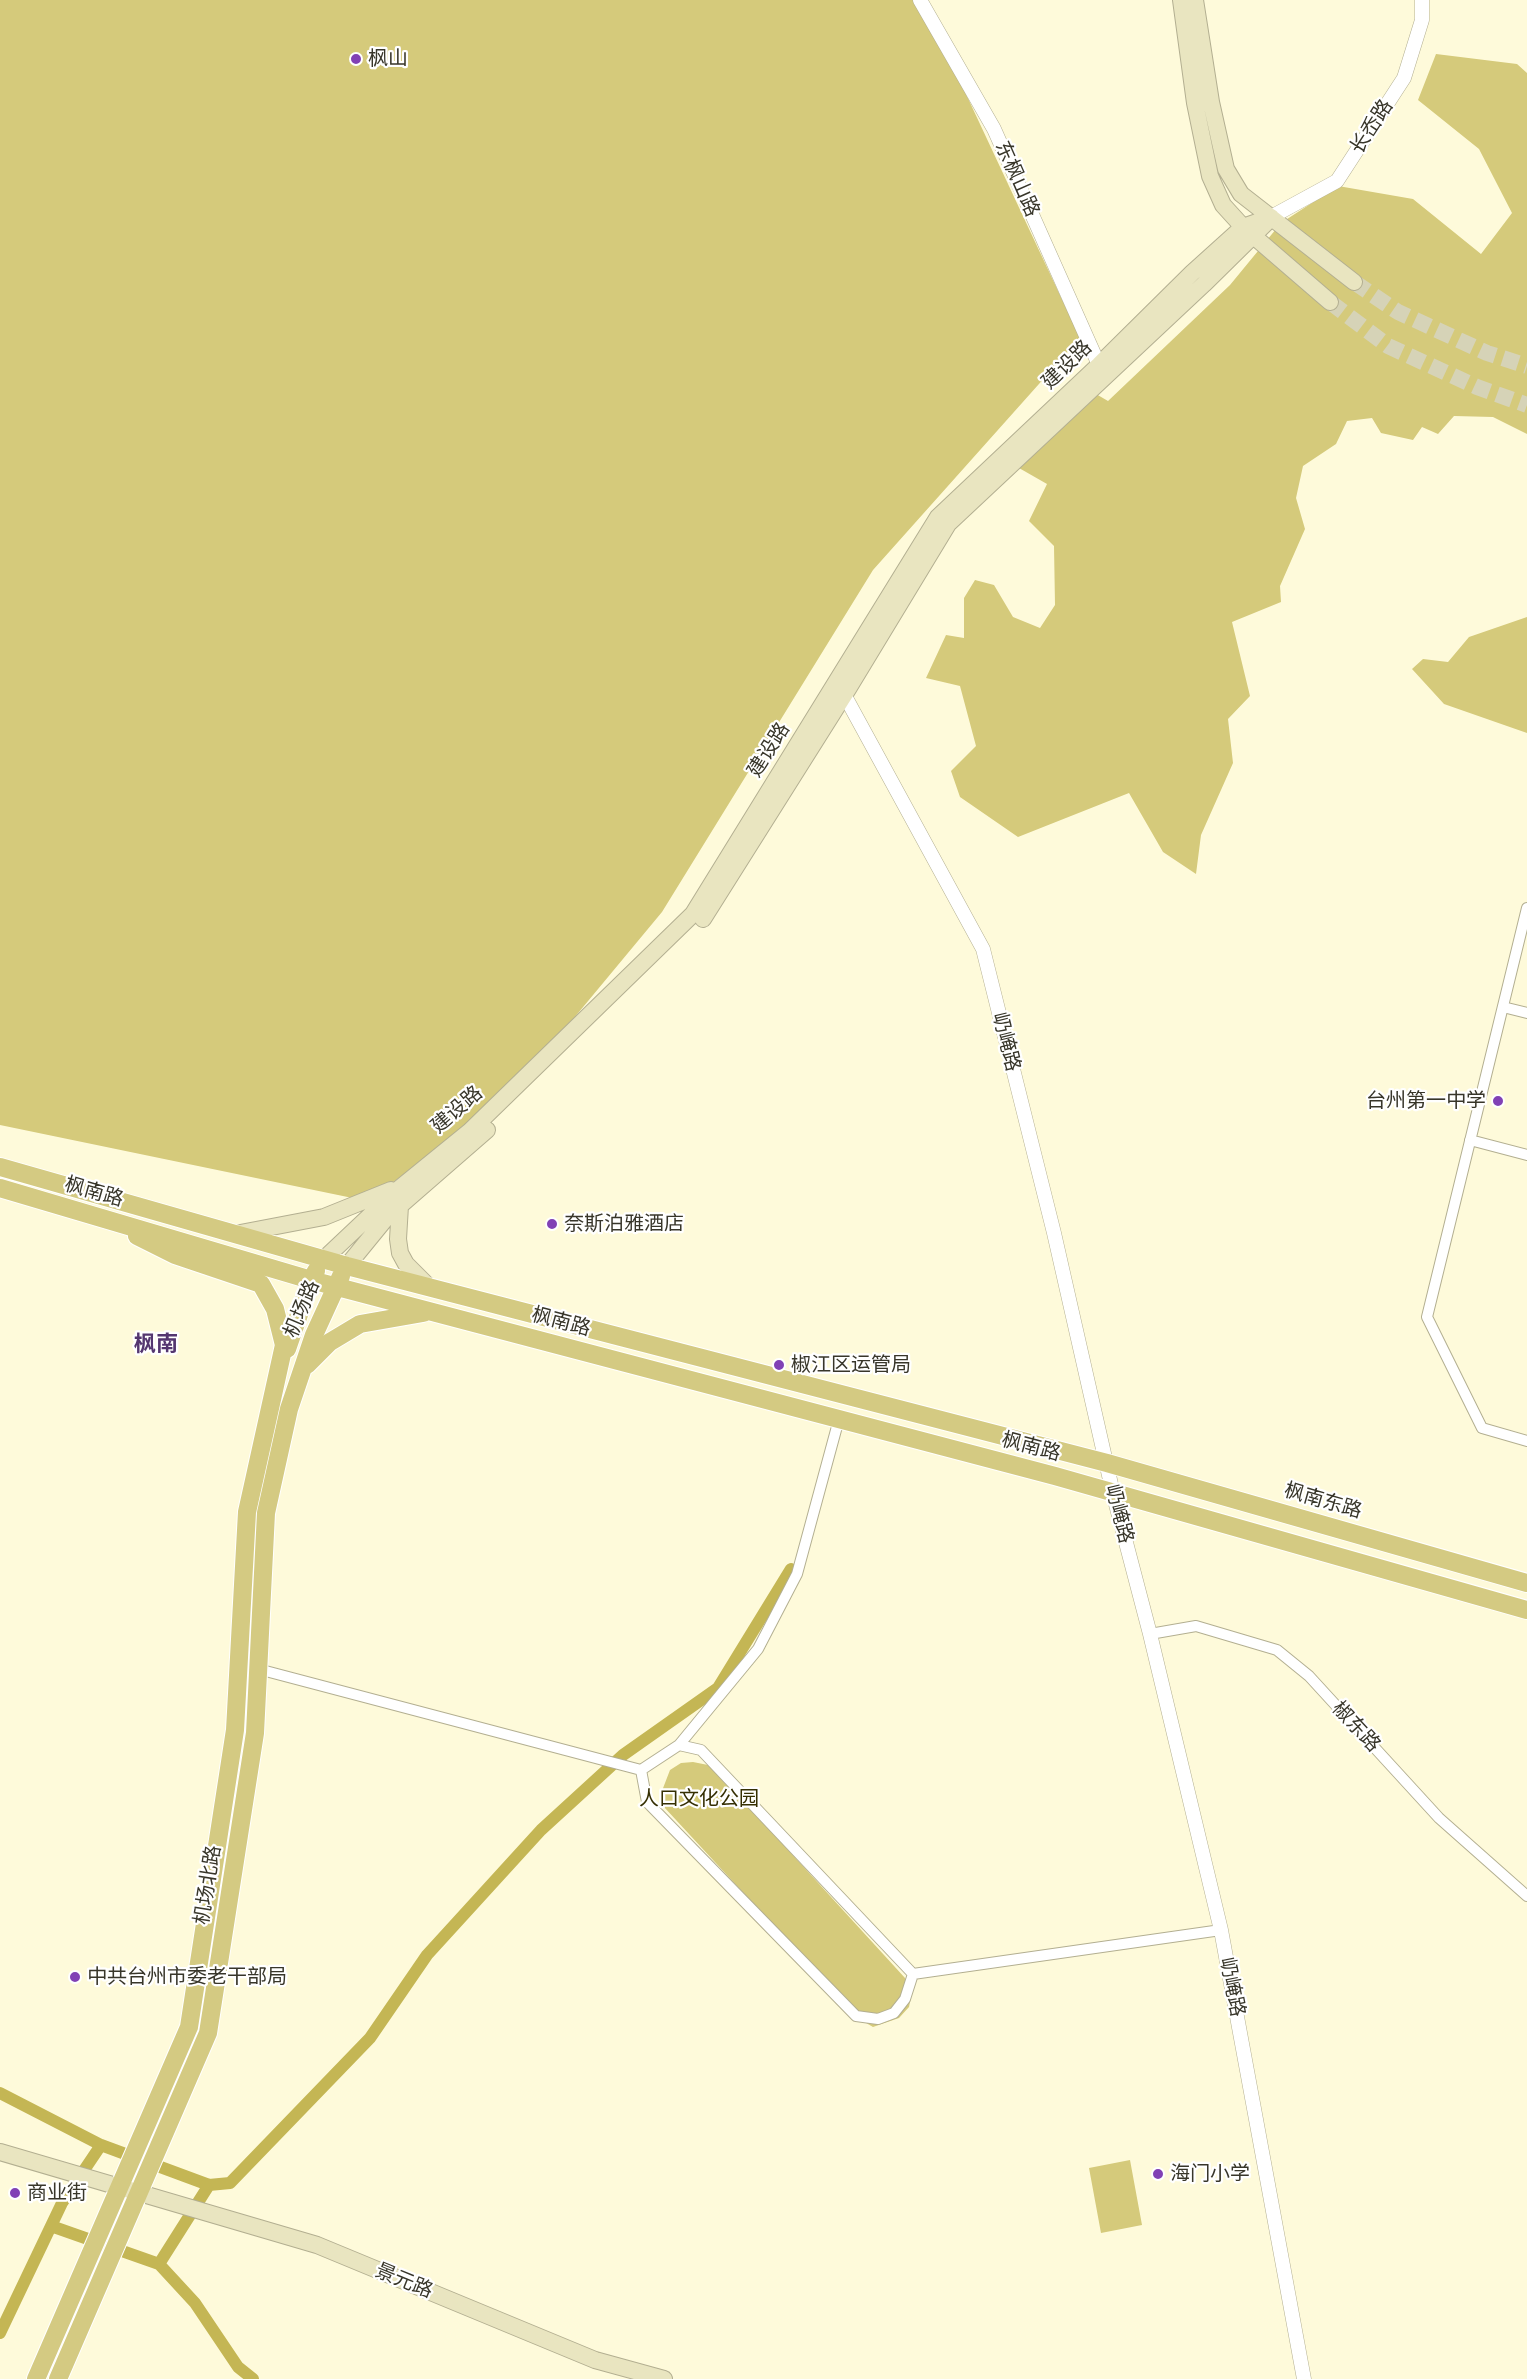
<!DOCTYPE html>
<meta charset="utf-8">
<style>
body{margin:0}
canvas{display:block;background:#fefada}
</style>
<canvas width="1527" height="2379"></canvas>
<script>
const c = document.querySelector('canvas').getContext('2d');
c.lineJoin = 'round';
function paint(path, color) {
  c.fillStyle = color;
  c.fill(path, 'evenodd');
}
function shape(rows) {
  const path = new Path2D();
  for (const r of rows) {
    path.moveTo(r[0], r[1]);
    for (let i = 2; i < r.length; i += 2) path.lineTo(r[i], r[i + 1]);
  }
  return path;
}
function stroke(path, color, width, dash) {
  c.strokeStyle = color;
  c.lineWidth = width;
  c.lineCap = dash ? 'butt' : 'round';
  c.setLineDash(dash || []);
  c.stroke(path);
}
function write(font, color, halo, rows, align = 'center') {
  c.font = font + ' Montserrat,"Noto Sans SC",sans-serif';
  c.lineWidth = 4.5;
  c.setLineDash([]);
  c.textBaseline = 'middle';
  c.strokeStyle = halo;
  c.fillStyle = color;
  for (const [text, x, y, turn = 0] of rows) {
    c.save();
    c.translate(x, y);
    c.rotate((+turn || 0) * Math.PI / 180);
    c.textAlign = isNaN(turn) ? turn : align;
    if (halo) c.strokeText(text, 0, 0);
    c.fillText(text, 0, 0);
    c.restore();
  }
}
paint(shape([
 [0,0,922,0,1080,338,873,570,662,912,505,1101,367,1201,0,1125],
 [1436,54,1517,64,1527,73,1527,434,1493,417,1454,416,1438,434,1422,427,1413,440,1381,433,1372,418,1347,421,1336,444,1303,466,1296,498,1305,529,1280,586,1281,602,1232,622,1250,696,1228,719,1233,763,1201,835,1196,874,1163,852,1129,793,1018,837,960,797,951,771,976,746,960,686,926,678,946,635,964,638,964,598,975,580,994,585,1013,617,1040,628,1055,605,1054,546,1029,521,1047,484,1019,468,1096,394,1108,401,1230,285,1281,223,1338,186,1413,199,1481,254,1512,213,1479,149,1418,100],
 [1527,617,1527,733,1444,704,1412,669,1423,659,1448,662,1469,637],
 [693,1762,708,1765,716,1771,905,1978,912,1992,909,2007,899,2018,873,2027,861,2020,664,1807,660,1796,670,1770,681,1763],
 [1130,2160,1142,2225,1101,2233,1089,2168]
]), '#d5ca7b');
stroke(shape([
 [0,2093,101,2145],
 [51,2226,159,2264,195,2303,238,2367,253,2379],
 [159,2264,209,2185],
 [0,2333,62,2203,101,2145,209,2185,230,2183,370,2038,427,1955,541,1830,623,1755,718,1688,791,1569]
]), '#c4b654', 12);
stroke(shape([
 [1354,282,1398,312,1487,353,1527,366],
 [1330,302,1388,346,1477,387,1527,405]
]), '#d6d3b7', 16, [16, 8]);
const minor = shape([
 [1527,908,1427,1317,1482,1428,1527,1441],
 [1503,1007,1527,1013],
 [1470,1140,1527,1155],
 [1150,1634,1196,1626,1277,1650,1309,1676,1439,1818,1527,1896],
 [258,1669,641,1770,647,1802,856,2016,878,2019,894,2013,905,1999,913,1974,1221,1930],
 [679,1745,758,1649,797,1574,839,1419],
 [641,1770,679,1745,701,1750,913,1974]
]);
const tertiary = shape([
 [920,0,994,129,1099,365],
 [1271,217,1337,181,1404,78,1422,20,1422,0],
 [840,687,983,949,1054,1233,1113,1493,1150,1634,1221,1930,1304,2379]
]);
const secondary = shape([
 [1181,0,1195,103,1210,176,1223,205,1243,227,1330,302],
 [1195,0,1211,102,1226,169,1241,194,1354,282],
 [703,919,848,689,948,524,1204,284,1269,220],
 [400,1206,398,1239,400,1253,406,1264,429,1287],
 [235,1234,324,1217,391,1190],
 [324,1259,395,1192,470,1131,693,914,938,517,1099,365,1192,273,1243,227,1271,217],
 [347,1266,387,1217,487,1130],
 [0,2152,317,2245,595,2360,664,2379]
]);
const primary = shape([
 [0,1167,347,1266,1107,1463,1527,1583],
 [0,1188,311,1280,1055,1476,1527,1610],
 [287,1349,311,1280,316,1271],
 [307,1365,330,1342,360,1324,423,1313],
 [36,2379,189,2027,235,1730,247,1512,284,1345,275,1309,261,1284,175,1255,137,1236],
 [58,2379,208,2033,255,1733,266,1513,289,1409,314,1335,341,1276]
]);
stroke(minor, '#b3af91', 12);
stroke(tertiary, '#b3af91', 15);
stroke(secondary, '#b3af91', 18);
stroke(primary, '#fff', 20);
stroke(minor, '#fff', 10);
stroke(tertiary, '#fff', 14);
stroke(secondary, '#e9e5c0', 16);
stroke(primary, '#d4ca82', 18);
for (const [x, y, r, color] of [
 [356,59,6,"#8141b5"],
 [1498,1101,6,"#8141b5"],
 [552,1224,6,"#8141b5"],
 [779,1365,6,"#8141b5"],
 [75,1977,6,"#8141b5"],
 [1158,2174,6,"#8141b5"],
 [15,2193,6,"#8141b5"]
]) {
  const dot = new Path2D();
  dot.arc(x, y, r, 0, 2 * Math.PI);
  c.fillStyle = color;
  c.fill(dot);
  stroke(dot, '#fff', 2);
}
write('20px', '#38362a', '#fff', [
 ["枫山",368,59],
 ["台州第一中学",1486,1101,"right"],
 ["奈斯泊雅酒店",564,1224],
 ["椒江区运管局",791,1365],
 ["中共台州市委老干部局",87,1977],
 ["海门小学",1170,2174],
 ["商业街",27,2193]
], 'left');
write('20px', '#38362a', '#fff', [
 ["长岙路",1372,127,-57],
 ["东枫山路",1017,179,66],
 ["建设路",1067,365,-44],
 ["建设路",769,750,-58],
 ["屷崦路",1006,1042,76],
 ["建设路",457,1110,-41],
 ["枫南路",94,1192,16],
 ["机场路",302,1309,-67],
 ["枫南路",561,1322,15],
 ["枫南路",1031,1447,15],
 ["枫南东路",1323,1501,16],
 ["屷崦路",1119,1514,76],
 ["椒东路",1356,1727,47],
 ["机场北路",208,1885,-81],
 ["屷崦路",1232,1987,79],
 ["景元路",404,2281,22]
]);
write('20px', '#352f03', '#fff', [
 ["人口文化公园",699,1799]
]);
write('bold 22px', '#543670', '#fff', [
 ["枫南",156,1345]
]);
</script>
